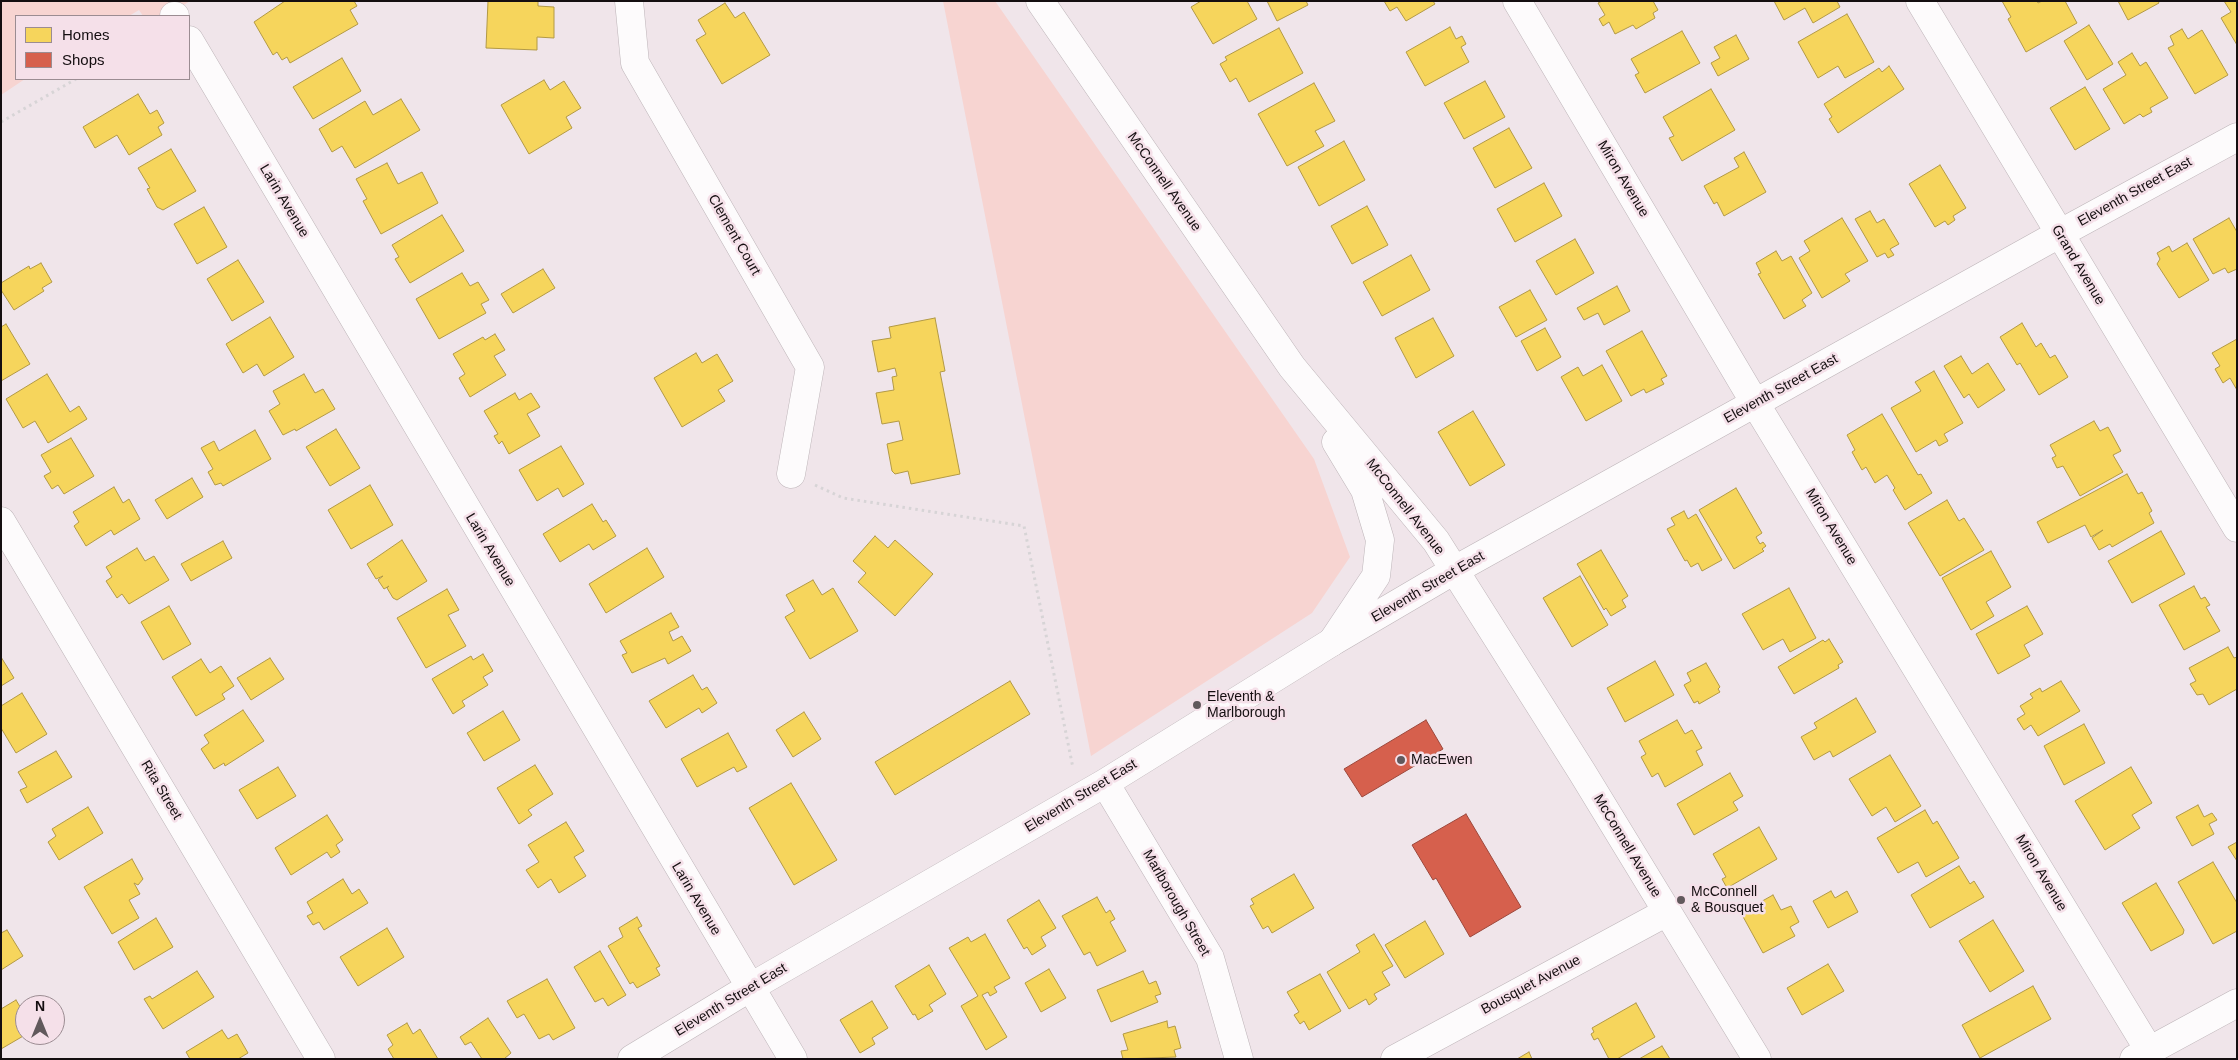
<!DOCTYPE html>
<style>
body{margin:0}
#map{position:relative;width:2238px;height:1060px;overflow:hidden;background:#f0e5ea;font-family:Arial,sans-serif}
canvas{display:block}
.frame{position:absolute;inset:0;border:2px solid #140e10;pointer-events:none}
.legend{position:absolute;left:15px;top:15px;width:175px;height:65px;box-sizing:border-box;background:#f5e0e9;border:1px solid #9b8c92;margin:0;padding:6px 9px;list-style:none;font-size:15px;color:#140e10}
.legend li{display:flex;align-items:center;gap:10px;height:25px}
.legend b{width:25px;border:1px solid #9b8c92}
.north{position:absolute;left:15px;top:995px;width:50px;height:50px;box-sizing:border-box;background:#f5e0e9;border:1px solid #9b8c92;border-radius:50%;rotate:0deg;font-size:14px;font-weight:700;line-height:20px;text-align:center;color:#140e10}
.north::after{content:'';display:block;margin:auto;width:18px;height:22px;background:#61595c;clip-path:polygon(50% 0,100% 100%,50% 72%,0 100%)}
</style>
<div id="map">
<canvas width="2238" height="1060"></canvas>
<div class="frame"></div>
<ul class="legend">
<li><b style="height:14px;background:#f6d55c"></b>Homes</li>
<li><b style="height:14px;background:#d6604d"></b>Shops</li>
</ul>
<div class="north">N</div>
</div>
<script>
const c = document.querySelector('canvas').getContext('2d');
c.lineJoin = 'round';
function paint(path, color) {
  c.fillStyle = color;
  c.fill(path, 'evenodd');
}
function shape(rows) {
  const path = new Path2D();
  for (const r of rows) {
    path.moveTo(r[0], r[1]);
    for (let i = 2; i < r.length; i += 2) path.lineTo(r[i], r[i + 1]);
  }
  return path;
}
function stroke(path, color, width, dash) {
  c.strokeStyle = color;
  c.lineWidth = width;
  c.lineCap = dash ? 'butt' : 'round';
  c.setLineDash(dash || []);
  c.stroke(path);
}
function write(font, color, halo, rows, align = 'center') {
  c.font = font + ' Arial,sans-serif';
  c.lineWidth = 5;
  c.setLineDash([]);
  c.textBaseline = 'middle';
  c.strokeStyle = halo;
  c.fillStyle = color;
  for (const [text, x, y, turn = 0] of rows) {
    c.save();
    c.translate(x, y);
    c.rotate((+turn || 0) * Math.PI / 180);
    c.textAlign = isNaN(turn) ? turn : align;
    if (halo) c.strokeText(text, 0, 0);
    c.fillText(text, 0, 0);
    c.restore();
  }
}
paint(shape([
 [1,1,190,1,167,16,143,16,139,10,129,16,16,16,16,79,25,79,1,95],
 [943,1,995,1,1314,459,1350,557,1312,613,1091,756]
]), '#f7d4d1');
const homes = shape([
 [285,1,354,1,357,6,350,10,358,24,290,63,287,57,282,60,277,52,273,55,254,22,285,1],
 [488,1,538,1,538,6,554,7,554,38,537,37,537,50,486,48,488,1],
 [1201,1,1247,1,1257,19,1213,44,1191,7,1201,1],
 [1267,1,1306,1,1308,5,1277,21,1267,1],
 [1384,1,1433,1,1435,4,1406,21,1397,7,1390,11,1384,1],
 [1602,1,1653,1,1658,10,1653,13,1655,18,1636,29,1633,25,1615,34,1609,22,1603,26,1599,19,1605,15,1598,3,1602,1],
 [1774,1,1837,1,1840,7,1813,23,1805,8,1784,20,1774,1],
 [2002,1,2037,1,2038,3,2042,1,2065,1,2077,23,2026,52,2008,19,2011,17,2002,1],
 [2118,1,2158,1,2159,3,2128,20,2118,1],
 [2224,1,2237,1,2237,45,2221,18,2231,12,2224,1],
 [725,3,735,18,744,12,770,55,722,84,696,40,706,34,698,20,725,3],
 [1847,14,1874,62,1845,78,1838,66,1818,78,1798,42,1847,14],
 [2089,25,2113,64,2087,80,2064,41,2089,25],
 [1450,27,1456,39,1462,36,1466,44,1461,47,1469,62,1425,86,1406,52,1450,27],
 [1279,28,1303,73,1249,102,1236,78,1230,82,1220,64,1227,60,1225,57,1279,28],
 [2182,29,2188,39,2202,30,2228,75,2195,94,2168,48,2174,45,2170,36,2182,29],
 [1682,31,1700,63,1645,93,1635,75,1639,73,1631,59,1682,31],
 [1736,35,1749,59,1718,76,1711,63,1720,58,1714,47,1736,35],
 [2132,53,2140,66,2146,62,2168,98,2150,108,2152,112,2143,117,2140,114,2124,124,2103,89,2126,75,2118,62,2132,53],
 [342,58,361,91,313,119,293,87,342,58],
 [1889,66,1904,89,1838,133,1829,119,1832,117,1824,104,1879,68,1882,72,1889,66],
 [544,80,550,90,564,81,581,108,566,117,572,128,529,154,501,105,544,80],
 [1485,81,1505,117,1464,139,1444,103,1485,81],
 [1314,83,1335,121,1315,131,1324,146,1287,166,1258,114,1314,83],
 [2085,87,2110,129,2075,150,2050,108,2085,87],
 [1711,89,1735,130,1682,161,1669,138,1674,136,1663,117,1711,89],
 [138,94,150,114,157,110,164,123,158,127,162,135,129,155,117,135,95,148,83,127,138,94],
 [401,99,420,130,355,168,342,146,332,152,319,129,365,101,373,115,401,99],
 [1509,128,1532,168,1495,188,1473,148,1509,128],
 [1344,141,1365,180,1319,206,1298,167,1344,141],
 [171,149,196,191,163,210,157,207,147,189,150,188,138,168,171,149],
 [1744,152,1766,192,1724,216,1717,202,1714,204,1704,186,1739,167,1734,158,1744,152],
 [387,163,398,184,422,172,438,203,381,234,363,201,367,199,356,179,387,163],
 [1940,165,1966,208,1953,216,1955,220,1948,225,1945,221,1935,227,1909,184,1940,165],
 [1544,183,1562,216,1515,242,1497,209,1544,183],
 [1367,206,1388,245,1352,264,1331,226,1367,206],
 [204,207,227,247,197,264,174,224,204,207],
 [1870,211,1877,223,1884,219,1899,244,1890,249,1894,255,1888,258,1885,253,1877,257,1855,219,1870,211],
 [442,215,464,251,410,283,395,259,399,257,392,245,442,215],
 [1842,218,1868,261,1845,274,1850,281,1822,298,1799,258,1810,251,1804,241,1842,218],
 [2229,218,2237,232,2237,269,2228,273,2225,268,2213,274,2193,239,2229,218],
 [1575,239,1594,273,1556,295,1536,261,1575,239],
 [2187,243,2209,280,2179,298,2157,264,2160,259,2157,253,2169,246,2172,252,2187,243],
 [1776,251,1782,261,1791,256,1812,293,1802,300,1806,306,1784,319,1758,274,1761,273,1756,263,1776,251],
 [1411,255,1430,290,1382,316,1363,282,1411,255],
 [238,260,264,302,232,321,207,279,238,260],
 [41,263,52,282,42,288,44,291,14,310,1,290,1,283,29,266,30,269,41,263],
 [543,269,555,288,513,313,501,294,543,269],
 [462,273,470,286,478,282,489,300,481,304,486,313,439,339,416,299,462,273],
 [1617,286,1630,311,1604,325,1598,313,1584,320,1577,308,1617,286],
 [1530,290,1547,320,1516,337,1499,307,1530,290],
 [270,317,294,357,264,376,257,364,243,373,226,344,270,317],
 [935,318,945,371,940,372,960,474,911,484,908,471,895,474,892,471,887,444,903,440,899,421,882,424,876,393,894,390,892,377,897,376,895,368,878,372,872,341,891,338,889,327,935,318],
 [1433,318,1454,356,1416,378,1395,338,1433,318],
 [2022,323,2036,347,2041,343,2050,358,2055,355,2068,377,2039,395,2020,363,2017,365,2000,337,2022,323],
 [6,324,30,364,1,381,1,327,6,324],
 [1545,328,1561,357,1537,371,1521,341,1545,328],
 [1642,331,1667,376,1661,379,1664,384,1646,393,1644,389,1631,396,1606,351,1642,331],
 [495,334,505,350,494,356,506,375,470,397,459,378,465,374,453,354,483,337,485,340,495,334],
 [2237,339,2237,390,2230,378,2223,383,2215,369,2220,366,2212,353,2237,339],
 [696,353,702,363,717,354,733,381,718,390,725,401,682,427,654,378,696,353],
 [1961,356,1972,374,1988,363,2005,390,1978,408,1969,394,1964,398,1944,366,1961,356],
 [1602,365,1622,401,1586,421,1561,377,1578,367,1583,376,1602,365],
 [1934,371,1963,423,1944,434,1948,441,1939,446,1936,440,1916,452,1891,408,1921,391,1915,382,1934,371],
 [47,374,70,412,79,406,87,419,48,443,35,421,23,428,6,399,47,374],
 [304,374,315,393,323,389,335,409,296,431,295,429,283,435,269,411,280,404,273,391,304,374],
 [515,393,519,400,531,393,540,407,527,414,540,436,509,454,502,441,499,444,494,436,498,434,484,411,515,393],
 [1473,411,1505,465,1470,486,1438,432,1473,411],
 [1882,414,1918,475,1921,474,1932,493,1905,510,1893,490,1895,488,1887,475,1875,483,1866,467,1862,470,1852,452,1855,450,1847,435,1882,414],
 [2094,421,2100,431,2108,427,2121,451,2113,455,2123,472,2080,496,2063,466,2057,468,2052,458,2056,456,2050,445,2094,421],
 [336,429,360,468,330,486,306,447,336,429],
 [255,430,271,459,223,486,221,483,215,485,208,472,213,469,201,448,214,441,219,451,255,430],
 [71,438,94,476,64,494,58,485,52,489,44,476,51,472,41,455,71,438],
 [561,446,584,484,563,497,558,488,537,501,519,470,561,446],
 [2127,474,2138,494,2142,492,2152,511,2149,513,2154,523,2112,547,2110,544,2099,550,2092,538,2103,530,2091,537,2085,525,2048,543,2037,522,2127,474],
 [192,478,203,497,167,519,155,500,192,478],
 [370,485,393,525,351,549,328,510,370,485],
 [114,487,123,503,129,499,140,519,114,535,111,530,86,546,74,526,79,522,73,512,114,487],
 [1736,488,1762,533,1756,537,1760,544,1763,542,1766,546,1762,549,1764,551,1734,569,1699,510,1736,488],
 [1947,500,1959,521,1964,518,1984,550,1940,576,1908,523,1947,500],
 [592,504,603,522,606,520,616,536,593,550,589,544,560,562,543,534,592,504],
 [1684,511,1688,519,1696,514,1722,560,1702,571,1698,563,1691,567,1687,560,1685,561,1667,529,1675,525,1671,518,1684,511],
 [2161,531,2185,574,2132,603,2108,561,2161,531],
 [875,536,888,548,895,540,933,574,895,616,858,582,866,573,853,561,875,536],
 [402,540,427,581,397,600,393,598,387,588,389,586,384,589,378,580,383,576,376,579,367,564,402,540],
 [223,541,232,558,191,581,181,564,223,541],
 [137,548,145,561,154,556,169,580,129,604,122,594,117,598,106,581,112,577,106,567,137,548],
 [647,548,664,577,606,613,589,584,647,548],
 [1601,550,1628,596,1622,600,1626,607,1611,616,1606,608,1604,610,1577,564,1601,550],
 [1991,551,2011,587,1986,602,1994,616,1971,630,1942,578,1991,551],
 [1580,576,1608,625,1572,647,1543,598,1580,576],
 [813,580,822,595,833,588,858,631,810,659,785,617,795,611,786,595,813,580],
 [2194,586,2201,599,2205,597,2210,605,2206,607,2220,631,2184,650,2159,605,2194,586],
 [1789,588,1816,638,1790,652,1783,639,1763,650,1742,614,1789,588],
 [447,589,459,610,448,615,466,646,426,668,397,618,447,589],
 [169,606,191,644,163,660,141,622,169,606],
 [2027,606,2043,634,2024,645,2030,656,1998,674,1976,634,2027,606],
 [671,613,679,627,669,632,673,641,682,636,691,651,668,664,665,658,632,673,622,655,627,653,620,641,671,613],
 [1829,639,1843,662,1838,665,1839,668,1794,694,1778,667,1823,640,1825,642,1829,639],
 [2228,647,2234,658,2237,657,2237,689,2209,705,2203,694,2197,695,2190,684,2196,681,2189,668,2228,647],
 [483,654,493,671,483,677,488,685,462,701,465,706,453,714,432,679,471,656,473,660,483,654],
 [1,657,14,678,1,686,1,657],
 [270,658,284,679,251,700,237,678,270,658],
 [201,659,210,673,221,666,234,686,222,694,225,699,196,716,172,677,201,659],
 [1655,661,1674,695,1625,722,1607,688,1655,661],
 [1706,663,1720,687,1718,689,1720,692,1699,704,1698,701,1694,703,1684,685,1691,681,1687,673,1706,663],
 [693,675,702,690,707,687,717,703,702,713,699,708,666,728,649,701,693,675],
 [1010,681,1030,714,895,795,875,762,1010,681],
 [2061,681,2080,711,2038,736,2031,725,2024,730,2017,719,2025,714,2020,706,2033,698,2030,694,2040,688,2042,692,2061,681],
 [22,693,47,734,16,753,1,728,1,706,22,693],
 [1856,698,1876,732,1833,757,1830,751,1814,760,1801,737,1817,728,1814,723,1856,698],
 [243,710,264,741,225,766,224,763,214,769,201,749,209,743,204,735,243,710],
 [503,711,520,740,484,761,467,733,503,711],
 [804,712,821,739,793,757,776,730,804,712],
 [1677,720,1685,734,1692,730,1702,748,1696,751,1703,765,1665,787,1658,773,1652,777,1641,757,1646,754,1639,741,1677,720],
 [2084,724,2105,763,2064,785,2044,746,2084,724],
 [728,733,747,767,737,772,734,767,697,787,681,759,728,733],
 [56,751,72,777,27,803,20,790,27,787,18,772,56,751],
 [1890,755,1921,806,1895,822,1886,807,1872,816,1849,779,1890,755],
 [535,765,553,794,528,810,532,815,519,824,497,788,535,765],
 [278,767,296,796,257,819,239,790,278,767],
 [2131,767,2152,803,2132,815,2140,828,2105,850,2075,801,2131,767],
 [1730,773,1743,796,1733,802,1738,810,1694,835,1677,804,1730,773],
 [791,783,837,860,794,885,749,808,791,783],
 [2198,805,2204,817,2212,813,2217,820,2209,824,2214,834,2192,846,2176,817,2198,805],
 [88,807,103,833,59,860,48,842,56,836,52,829,88,807],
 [1925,810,1933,824,1937,821,1959,858,1926,877,1918,862,1898,873,1877,838,1925,810],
 [327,815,343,840,336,845,340,852,331,858,327,852,291,875,275,848,327,815],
 [566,822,584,851,574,857,586,876,559,893,551,879,538,888,526,870,539,862,528,845,566,822],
 [1759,827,1777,859,1727,888,1722,879,1726,877,1713,854,1759,827],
 [2237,842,2237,861,2228,847,2237,842],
 [132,859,143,879,138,885,134,883,140,894,129,900,139,918,112,934,84,887,132,859],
 [2213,862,2237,903,2237,931,2213,944,2178,882,2213,862],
 [1959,866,1970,884,1974,881,1984,897,1930,928,1911,895,1959,866],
 [1294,874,1314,908,1272,933,1268,926,1263,929,1250,906,1254,904,1251,899,1294,874],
 [343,879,352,894,359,889,368,903,324,930,319,922,313,925,307,916,313,913,307,902,343,879],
 [2156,883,2184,930,2183,934,2151,951,2122,903,2156,883],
 [1831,891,1835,898,1847,891,1858,912,1828,928,1813,901,1831,891],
 [1773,895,1781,910,1791,906,1799,922,1790,927,1795,936,1763,953,1741,913,1773,895],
 [1097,897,1106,913,1110,910,1115,919,1110,922,1126,951,1097,966,1090,952,1084,955,1062,916,1097,897],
 [1039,900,1056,928,1041,937,1046,946,1032,955,1027,947,1024,949,1007,920,1039,900],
 [637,917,642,926,638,928,660,966,656,968,660,975,637,988,633,982,630,984,608,946,623,937,619,928,637,917],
 [156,918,173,947,134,970,118,942,156,918],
 [1993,920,2024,971,1990,992,1959,941,1993,920],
 [1425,921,1444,954,1405,978,1385,945,1425,921],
 [387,928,404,957,358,986,340,957,387,928],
 [7,930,23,956,1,970,1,933,7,930],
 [985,934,1010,978,994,987,997,992,990,996,988,992,982,995,1007,1037,986,1050,961,1006,978,996,949,948,968,937,971,942,985,934],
 [1374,934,1393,966,1382,972,1390,985,1374,994,1377,999,1369,1005,1366,999,1349,1009,1327,972,1360,952,1356,945,1374,934],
 [600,951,626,995,608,1006,603,998,595,1002,574,967,600,951],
 [1828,964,1844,991,1802,1015,1787,988,1828,964],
 [929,965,946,994,929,1005,933,1011,918,1020,915,1014,913,1015,895,986,929,965],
 [1049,969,1066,998,1041,1012,1025,983,1049,969],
 [197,971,214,997,163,1029,144,999,150,996,152,999,197,971],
 [1143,971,1149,984,1156,981,1161,994,1155,996,1158,1002,1111,1022,1097,990,1143,971],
 [1320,974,1341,1011,1309,1030,1304,1021,1300,1024,1294,1015,1299,1012,1287,992,1320,974],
 [547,979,575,1028,553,1040,549,1034,539,1039,524,1014,517,1018,507,1001,547,979],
 [2033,986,2051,1019,1980,1058,1962,1025,2033,986],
 [16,1000,25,1015,25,1035,1,1049,1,1009,16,1000],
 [872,1001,888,1028,872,1038,875,1044,860,1053,840,1020,872,1001],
 [1636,1003,1655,1037,1617,1059,1609,1059,1598,1038,1594,1040,1591,1034,1594,1032,1592,1028,1636,1003],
 [488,1018,511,1053,504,1059,482,1059,471,1042,465,1045,460,1037,488,1018],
 [1167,1021,1168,1028,1175,1026,1181,1048,1174,1050,1176,1057,1123,1059,1121,1051,1128,1050,1123,1034,1167,1021],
 [407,1023,413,1034,420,1029,438,1059,394,1059,388,1049,393,1045,387,1035,407,1023],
 [222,1030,228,1039,237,1034,248,1053,238,1059,190,1059,186,1052,222,1030],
 [1662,1046,1670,1059,1639,1059,1662,1046],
 [1529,1052,1532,1059,1517,1059,1529,1052]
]);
paint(homes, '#f6d55c');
stroke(homes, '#b29945', 1);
const shops = shape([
 [1426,720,1443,749,1362,797,1344,769,1426,720],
 [1466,814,1521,907,1470,937,1436,878,1433,880,1412,845,1466,814]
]);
paint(shops, '#d6604d');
stroke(shops, '#9c473b', 1);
const minor = shape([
 [629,1,635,63,810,367,791,474],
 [1517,1,1755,403,2149,1050],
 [1920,1,2237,528],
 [174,16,175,16],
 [189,40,793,1059],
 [1,521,321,1059],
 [1105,783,1210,958,1239,1059],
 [632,1059,749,988,1105,783,1332,642,1453,571,2059,234,2237,137],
 [1395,1059,1667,912],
 [2134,1059,2237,1003]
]);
const major = shape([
 [1040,1,1292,367,1436,541,1582,772,1757,1059],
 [1332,642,1376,576,1380,540,1365,490,1336,442]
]);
stroke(minor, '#bdb4b8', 29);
stroke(major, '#bdb4b8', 29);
stroke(shape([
 [1,122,76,79],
 [815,485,843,498,1024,526,1073,768]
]), '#d7d4d6', 3, [2.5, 4]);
stroke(minor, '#fdfbfc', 28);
stroke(major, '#fdfbfc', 28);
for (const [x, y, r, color] of [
 [1197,705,5,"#61595c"],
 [1401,760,5,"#61595c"],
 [1681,900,5,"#61595c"]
]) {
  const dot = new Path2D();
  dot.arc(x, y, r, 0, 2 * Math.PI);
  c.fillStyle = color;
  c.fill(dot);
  stroke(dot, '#f5e0e9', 2);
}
write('14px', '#140e10', '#f5e0e9', [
 ["Miron Avenue",1623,179,59],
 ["McConnell Avenue",1164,182,55],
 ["Eleventh Street East",2135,192,-29],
 ["Larin Avenue",284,201,59],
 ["Clement Court",734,235,60],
 ["Grand Avenue",2078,265,59],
 ["Eleventh Street East",1781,389,-29],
 ["McConnell Avenue",1405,507,52],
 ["Miron Avenue",1831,527,59],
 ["Larin Avenue",490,550,59],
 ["Eleventh Street East",1428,587,-30],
 ["Rita Street",161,790,59],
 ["Eleventh Street East",1081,796,-31],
 ["McConnell Avenue",1627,846,59],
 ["Miron Avenue",2041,873,59],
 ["Larin Avenue",696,899,59],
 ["Marlborough Street",1176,903,60],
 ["Bousquet Avenue",1531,985,-28],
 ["Eleventh Street East",731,1000,-31]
]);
write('14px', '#140e10', '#f5e0e9', [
 ["Eleventh &",1207,697],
 ["Marlborough",1207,713],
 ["MacEwen",1411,760],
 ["McConnell",1691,892],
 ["& Bousquet",1691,908]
], 'left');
</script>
